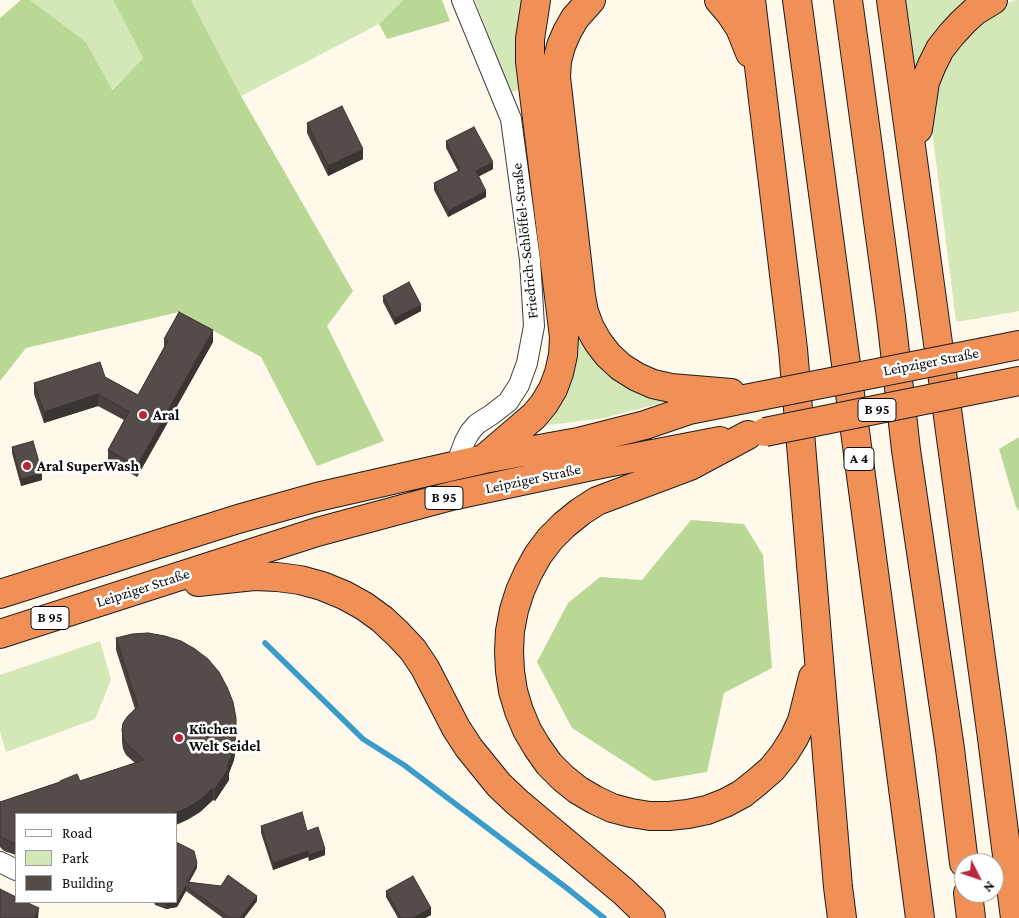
<!DOCTYPE html>
<meta charset="utf-8">
<style>
body{margin:0}
#map{position:relative;width:1019px;height:918px;overflow:hidden;background:#fff9eb;font-family:"Crimson Pro",serif}
canvas{display:block}
.legend{position:absolute;left:15px;top:813px;width:162px;height:90px;box-sizing:border-box;background:#fff;border:1px solid #9e9e9e;margin:0;padding:6px 9px;list-style:none;font-size:15px;color:#0c0c0c}
.legend li{display:flex;align-items:center;gap:10px;height:25px}
.legend b{width:25px;border:1px solid #9e9e9e}
.north{position:absolute;left:954px;top:853px;width:50px;height:50px;box-sizing:border-box;background:#fff;border:1px solid #9e9e9e;border-radius:50%;rotate:131deg;font-size:14px;font-weight:700;line-height:20px;text-align:center;color:#0c0c0c}
.north::after{content:'';display:block;margin:auto;width:18px;height:22px;background:#b8273a;clip-path:polygon(50% 0,100% 100%,50% 72%,0 100%)}
</style>
<div id="map">
<canvas width="1019" height="918"></canvas>
<ul class="legend">
<li><b style="height:6px;background:#fff"></b>Road</li>
<li><b style="height:14px;background:#d4e7b6"></b>Park</li>
<li><b style="height:14px;background:#544c48"></b>Building</li>
</ul>
<div class="north">N</div>
</div>
<script>
const c = document.querySelector('canvas').getContext('2d');
c.lineJoin = 'round';
function paint(path, color) {
  c.fillStyle = color;
  c.fill(path, 'evenodd');
}
function shape(rows) {
  const path = new Path2D();
  for (const r of rows) {
    path.moveTo(r[0], r[1]);
    for (let i = 2; i < r.length; i += 2) path.lineTo(r[i], r[i + 1]);
  }
  return path;
}
function stroke(path, color, width, dash) {
  c.strokeStyle = color;
  c.lineWidth = width;
  c.lineCap = dash ? 'butt' : 'round';
  c.setLineDash(dash || []);
  c.stroke(path);
}
function write(font, color, halo, rows, align = 'center') {
  c.font = font + ' "Crimson Pro",serif';
  c.lineWidth = 5;
  c.setLineDash([]);
  c.textBaseline = 'middle';
  c.strokeStyle = halo;
  c.fillStyle = color;
  for (const [text, x, y, turn = 0] of rows) {
    c.save();
    c.translate(x, y);
    c.rotate((+turn || 0) * Math.PI / 180);
    c.textAlign = isNaN(turn) ? turn : align;
    if (halo) c.strokeText(text, 0, 0);
    c.fillText(text, 0, 0);
    c.restore();
  }
}
paint(shape([
 [30,0,113,0,143,58,111,90,86,42],
 [191,0,403,0,379,24,241,96],
 [475,0,523,0,519,13,518,90,510,92],
 [901,0,969,0,932,37,919,72,911,73],
 [1016,0,1019,0,1019,311,962,321,956,321,929,106,939,66,964,34,1001,5],
 [571,310,668,397,665,402,604,418,540,426],
 [100,641,111,680,95,719,6,752,0,732,0,675]
]), '#d4e7b6');
paint(shape([
 [21,0,30,0,86,42,112,90,143,58,113,0,191,0,241,96,353,291,327,326,384,441,317,466,261,357,179,312,26,348,0,381,0,18],
 [403,0,442,0,450,21,387,39,379,24],
 [1019,437,1019,511,1016,507,999,449],
 [691,520,744,524,763,555,772,668,724,693,707,772,654,781,572,728,537,662,568,603,600,577,642,580]
]), '#b9d896');
stroke(shape([
 [265,643,363,739,404,765,568,889,604,918]
]), '#3a9cca', 5.5);
const street = shape([
 [456,465,465,441,470,432,477,424,491,415,508,402,519,385,527,363,534,326,530,260,511,119,462,0],
 [0,862,16,870]
]);
const highway = shape([
 [591,0,575,18,567,32,561,46,557,61,556,77,581,296,584,312,590,328,598,342,608,355,621,367,637,377,653,384,671,388,731,393],
 [719,0,730,13,740,28,750,53],
 [751,0,793,349,838,887,842,918],
 [797,0,899,758,920,918],
 [848,0,891,317,906,450,950,749,964,863],
 [891,0,992,738,1015,918],
 [918,129,925,82,932,65,940,49,951,35,963,22,975,11,993,0],
 [984,352,1019,345],
 [989,387,1019,381],
 [748,435,690,466,597,501,580,512,564,525,550,539,538,555,528,573,520,591,514,610,510,631,509,651,510,671,513,691,519,711,527,730,537,747,549,764,563,778,578,790,595,800,612,808,631,813,650,816,669,816,688,814,707,810,725,803,742,794,757,782,772,769,784,754,794,738,802,721,813,677],
 [485,458,534,416,544,404,553,389,559,373,563,355,564,337,530,62,530,39,536,0],
 [198,582,254,576,277,577,300,580,322,586,344,595,364,606,382,619,398,634,413,650,425,668,456,728,469,748,499,785,517,802,624,892,651,918],
 [0,594,238,519,317,497,484,459,578,442,645,425,689,410,760,396],
 [0,634,317,532,451,496,601,464,720,441],
 [968,893,971,918]
]);
stroke(street, '#3f3f3f', 22);
stroke(highway, '#1d1d1d', 30);
stroke(street, '#fff', 20);
stroke(highway, '#f19056', 28);
const highwayBridge = shape([
 [760,396,984,352],
 [765,432,989,387]
]);
stroke(highwayBridge, '#1d1d1d', 30, []);
stroke(highwayBridge, '#f19056', 28);
paint(shape([
 [307,123,363,159,328,176,307,133],
 [446,141,493,169,479,176,486,197,448,217,434,190,434,183,458,171,446,148],
 [383,296,421,311,395,325,383,302],
 [164,339,213,342,137,477,108,461,108,450,124,420,98,406,44,423,34,394,34,383,105,377,138,395,164,347],
 [12,447,42,480,21,486,12,453],
 [116,638,236,745,234,760,229,773,229,780,215,801,213,800,200,812,187,820,16,814,16,855,4,851,0,847,0,802,60,782,60,781,80,781,135,763,126,755,123,749,122,742,122,730,135,709,116,650],
 [261,826,307,831,325,855,309,861,308,857,273,870,261,833],
 [197,868,189,882,257,901,244,918,223,918,186,891,177,907,166,909,155,905,154,902,176,902],
 [386,891,431,915,425,918,398,918,386,897]
]), '#48413e');
paint(shape([
 [363,149,363,159,328,176,328,166],
 [493,162,493,169,476,178,476,171],
 [486,191,486,197,448,217,448,211],
 [421,305,421,311,395,325,395,318],
 [213,330,213,342,137,477,137,466],
 [98,394,98,406,44,423,44,412],
 [42,473,42,480,21,486,21,479],
 [236,733,236,745,234,760,229,773,229,780,215,801,215,789],
 [213,788,213,800,200,812,187,820,176,825,176,814,172,814],
 [325,849,325,855,309,861,309,855],
 [308,851,308,857,273,870,273,863],
 [197,863,197,868,187,886,187,882],
 [186,886,186,891,177,907,166,909,166,904],
 [257,896,257,901,244,918,240,918],
 [39,908,38,918,34,918],
 [431,908,431,915,425,918,413,918]
]), '#3b3532');
const building = shape([
 [342,106,363,149,328,166,307,123,342,106],
 [474,127,493,162,476,171,486,191,448,211,434,183,460,170,446,141,474,127],
 [409,282,421,305,395,318,383,296,409,282],
 [179,312,213,330,137,466,108,450,129,412,98,394,44,412,34,383,100,362,105,377,138,395,168,341,164,339,179,312],
 [33,441,42,473,21,479,12,447,33,441],
 [148,633,165,636,181,641,195,649,208,659,219,672,227,687,233,702,236,718,236,733,234,749,227,767,229,768,215,789,213,788,200,800,187,808,172,814,16,814,16,844,4,839,0,835,0,802,60,782,60,781,77,774,80,781,144,760,126,743,123,737,122,730,123,723,127,717,138,706,116,638,132,634,148,633],
 [302,812,307,831,318,827,325,849,309,855,308,851,273,863,261,826,302,812],
 [176,842,194,851,197,863,187,882,221,886,228,875,257,896,240,918,230,918,186,886,177,902,166,904,160,902,176,902,176,842],
 [413,876,431,908,413,918,401,918,386,891,413,876],
 [0,889,16,897,16,902,26,902,39,908,34,918,0,918,0,889]
]);
paint(building, '#544c48');
stroke(building, '#3b3532', 1);
for (const [x, y, r, color] of [
 [143,415,5,"#b8273a"],
 [27,466,5,"#b8273a"],
 [179,738,5,"#b8273a"]
]) {
  const dot = new Path2D();
  dot.arc(x, y, r, 0, 2 * Math.PI);
  c.fillStyle = color;
  c.fill(dot);
  stroke(dot, '#fff', 2);
}
for (const [x, y, w] of [
 [877,410,38],
 [859,459,30],
 [444,498,38],
 [50,618,38]
]) {
  const box = new Path2D();
  box.roundRect(x - w / 2, y - 11.5, w, 23, 4);
  c.fillStyle = '#fff';
  c.fill(box);
  stroke(box, '#0c0c0c', 1);
}
write('bold 14px', '#0c0c0c', null, [
 ["B 95",877,410],
 ["A 4",859,459],
 ["B 95",444,498],
 ["B 95",50,618]
]);
write('15px', '#0c0c0c', '#fff', [
 ["Friedrich-Schlöffel-Straße",525,241,-96],
 ["Leipziger Straße",931,362,-11],
 ["Leipziger Straße",533,479,-12],
 ["Leipziger Straße",143,588,-18]
]);
write('bold 15px', '#0c0c0c', '#fff', [
 ["Aral",153,415],
 ["Aral SuperWash",37,466],
 ["Küchen",189,729],
 ["Welt Seidel",189,746]
], 'left');
</script>
